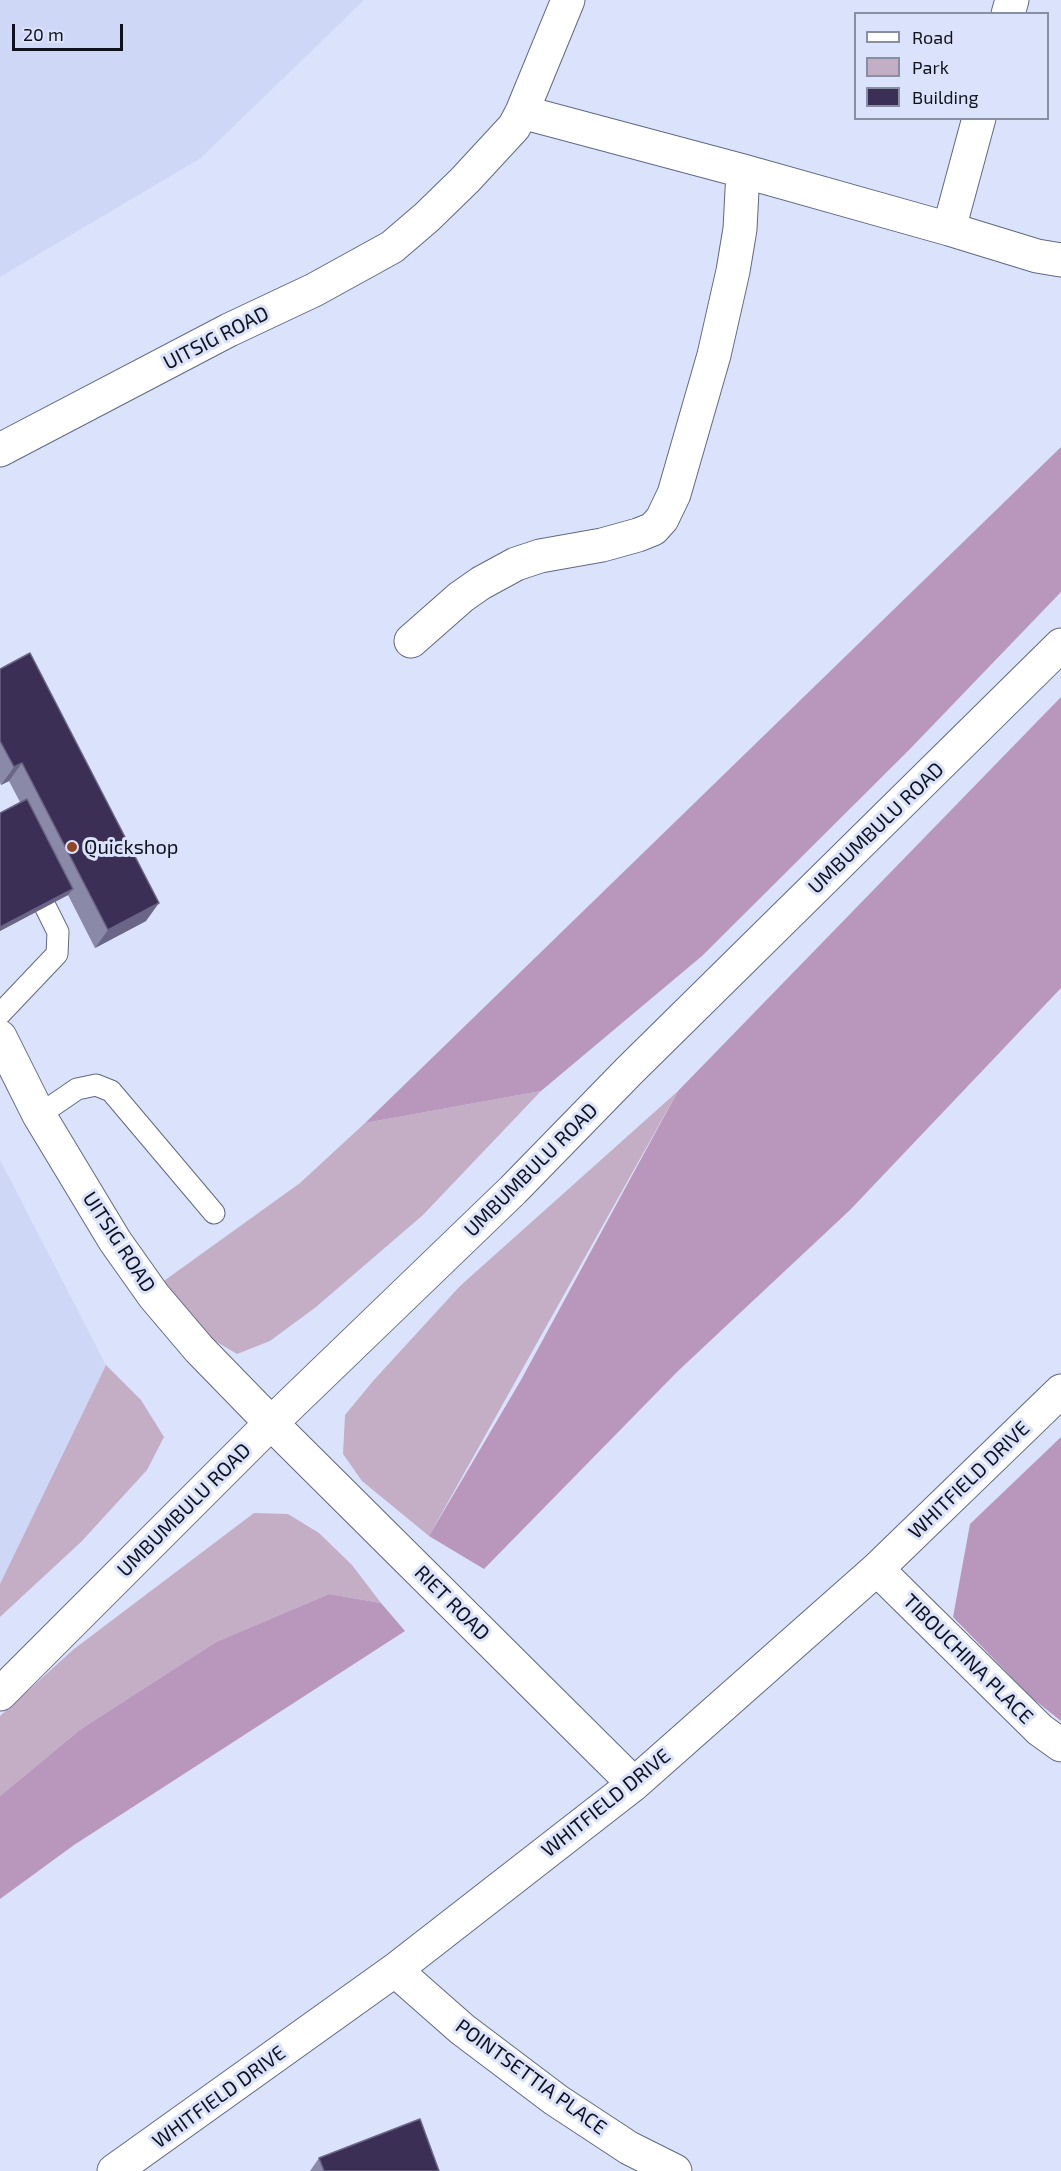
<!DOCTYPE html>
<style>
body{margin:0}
#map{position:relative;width:1061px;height:2171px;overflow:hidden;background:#dbe3fc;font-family:"Exo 2",sans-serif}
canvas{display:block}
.legend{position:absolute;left:854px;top:12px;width:195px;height:108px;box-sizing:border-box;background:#dbe3fc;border:2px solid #898fa2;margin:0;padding:8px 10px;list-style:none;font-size:18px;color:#0f121c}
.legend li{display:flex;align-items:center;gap:12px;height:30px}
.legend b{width:30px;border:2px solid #898fa2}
.scale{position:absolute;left:12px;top:24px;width:111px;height:27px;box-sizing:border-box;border:3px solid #0f121c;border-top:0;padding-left:8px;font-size:18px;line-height:21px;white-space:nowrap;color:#0f121c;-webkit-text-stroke:4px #dbe3fc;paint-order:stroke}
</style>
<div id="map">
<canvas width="1061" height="2171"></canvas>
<ul class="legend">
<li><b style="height:8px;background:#fff"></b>Road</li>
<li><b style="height:16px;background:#c4aec5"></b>Park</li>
<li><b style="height:16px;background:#3b2f55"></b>Building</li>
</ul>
<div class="scale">20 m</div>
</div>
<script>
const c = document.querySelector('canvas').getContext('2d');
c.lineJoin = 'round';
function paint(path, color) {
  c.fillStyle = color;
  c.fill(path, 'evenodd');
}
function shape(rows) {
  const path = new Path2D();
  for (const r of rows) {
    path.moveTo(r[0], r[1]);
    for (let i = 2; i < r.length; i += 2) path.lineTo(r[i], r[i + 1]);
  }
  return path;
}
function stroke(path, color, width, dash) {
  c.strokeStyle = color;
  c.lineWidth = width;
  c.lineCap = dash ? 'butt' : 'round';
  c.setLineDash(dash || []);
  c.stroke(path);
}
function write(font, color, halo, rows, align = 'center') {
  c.font = font + ' "Exo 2",sans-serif';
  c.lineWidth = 6;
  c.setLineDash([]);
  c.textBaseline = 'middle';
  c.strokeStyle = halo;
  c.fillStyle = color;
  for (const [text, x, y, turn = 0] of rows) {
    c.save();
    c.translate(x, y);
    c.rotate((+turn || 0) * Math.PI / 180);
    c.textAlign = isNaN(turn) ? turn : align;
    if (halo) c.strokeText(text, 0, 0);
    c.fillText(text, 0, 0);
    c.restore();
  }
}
paint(shape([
 [0,0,364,0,201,158,0,277],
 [0,1160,106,1365,0,1584]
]), '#ced7f6');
paint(shape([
 [541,1091,423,1215,316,1307,270,1341,237,1354,205,1335,161,1283,300,1183,365,1123],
 [678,1091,429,1536,362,1481,343,1454,345,1415,373,1381,460,1286],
 [106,1365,141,1400,164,1437,147,1470,81,1542,0,1617,0,1584],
 [254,1513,288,1514,319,1533,352,1565,381,1603,329,1594,216,1642,81,1729,0,1796,0,1716,74,1649]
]), '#c4aec5');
paint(shape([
 [1061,447,1061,592,909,750,702,956,541,1091,365,1123],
 [1061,697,1061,988,850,1210,678,1371,484,1569,429,1536,521,1380,678,1091],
 [1061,1437,1061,1721,1032,1698,953,1617,970,1524],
 [329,1594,381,1603,405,1631,74,1845,0,1899,0,1796,81,1729,216,1642]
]), '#b996bb');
const lane = shape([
 [0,1014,57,954,58,932,34,884],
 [39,1115,77,1089,96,1085,111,1091,214,1213]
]);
const street = shape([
 [1008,14,1012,0],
 [522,112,743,171,949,229],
 [979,118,949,229,1037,256,1061,260],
 [0,450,229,330,314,290,392,247,427,217,465,180,514,127,522,112,568,0],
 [411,641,461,597,481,583,516,564,540,556,602,545,638,535,653,529,662,519,674,494,714,355,733,271,740,229,743,171],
 [0,1037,39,1115,115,1241,154,1296,199,1349,271,1423,634,1784],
 [877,1569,1040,1730,1061,1745],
 [395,1970,462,2029,556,2100,629,2148,675,2171],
 [114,2171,395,1970,634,1784,877,1569,1061,1391]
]);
const secondary = shape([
 [0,1694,266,1428,513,1190,629,1071,1061,645]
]);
stroke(lane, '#606984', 23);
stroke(street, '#606984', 35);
stroke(secondary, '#606984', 35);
stroke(lane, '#fff', 21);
stroke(street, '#fff', 33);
stroke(secondary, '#fff', 33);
paint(shape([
 [0,669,146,921,95,948,68,895,0,931,0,813,20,802,9,781,1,785,0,783],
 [319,2158,439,2171,310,2171]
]), '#8b89a8');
paint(shape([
 [22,763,9,781,1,785,14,767],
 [73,889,68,895,0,931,0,927],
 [159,903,146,921,95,948,108,930]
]), '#6b6587');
const building = shape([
 [30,653,159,903,108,930,22,763,14,767,0,741,0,669,30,653],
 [27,799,73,889,0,927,0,813,27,799],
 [420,2119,439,2171,324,2171,319,2158,420,2119]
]);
paint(building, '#3b2f55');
stroke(building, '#6b6587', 1.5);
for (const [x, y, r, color] of [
 [72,847,6,"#8e4625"]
]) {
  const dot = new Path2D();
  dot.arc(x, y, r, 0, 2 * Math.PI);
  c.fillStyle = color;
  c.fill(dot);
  stroke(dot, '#dbe3fc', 2);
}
write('20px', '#0f121c', '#dbe3fc', [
 ["UITSIG ROAD",216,338,-27],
 ["UMBUMBULU ROAD",876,828,-44],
 ["UMBUMBULU ROAD",531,1170,-45],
 ["UITSIG ROAD",119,1242,57],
 ["WHITFIELD DRIVE",969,1480,-44],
 ["UMBUMBULU ROAD",184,1510,-45],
 ["RIET ROAD",452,1603,45],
 ["TIBOUCHINA PLACE",968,1659,45],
 ["WHITFIELD DRIVE",606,1803,-39],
 ["POINTSETTIA PLACE",531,2077,36],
 ["WHITFIELD DRIVE",219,2097,-36]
]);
write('20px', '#0f121c', '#dbe3fc', [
 ["Quickshop",84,847]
], 'left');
</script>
